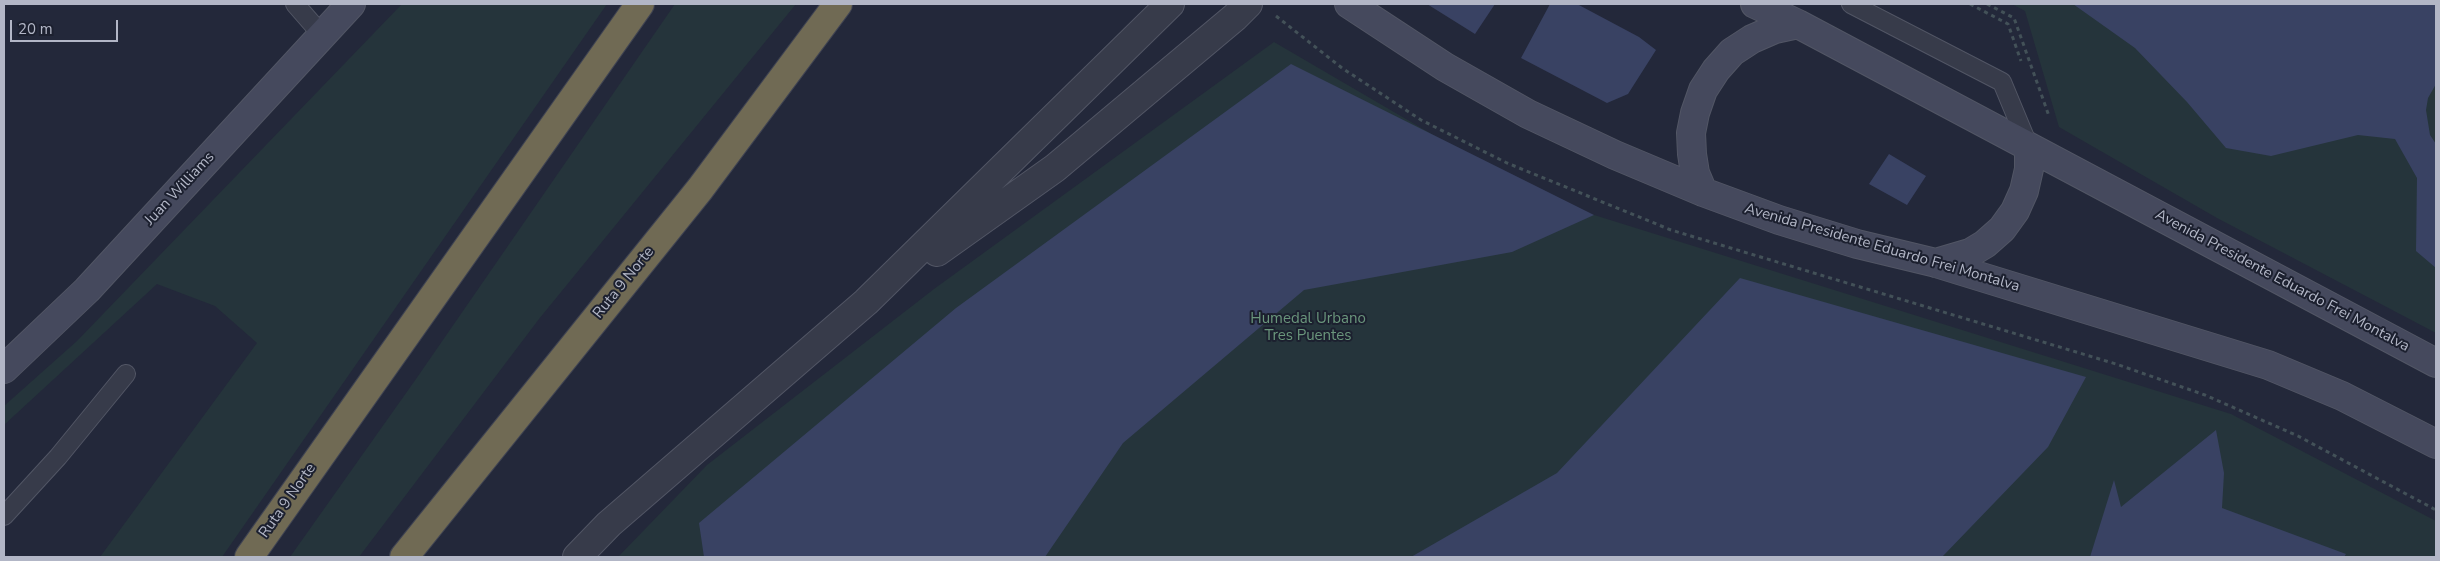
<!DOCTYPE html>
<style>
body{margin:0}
#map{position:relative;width:2440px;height:561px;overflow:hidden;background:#23283a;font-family:"Nunito Sans",sans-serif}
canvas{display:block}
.frame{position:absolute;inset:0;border:5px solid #b2b6c6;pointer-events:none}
.scale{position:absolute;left:10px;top:20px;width:108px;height:22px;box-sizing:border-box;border:2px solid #b2b6c6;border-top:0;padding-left:6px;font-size:15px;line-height:18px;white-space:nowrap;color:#b2b6c6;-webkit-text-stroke:4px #1c202f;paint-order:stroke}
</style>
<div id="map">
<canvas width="2440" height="561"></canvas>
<div class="frame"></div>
<div class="scale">20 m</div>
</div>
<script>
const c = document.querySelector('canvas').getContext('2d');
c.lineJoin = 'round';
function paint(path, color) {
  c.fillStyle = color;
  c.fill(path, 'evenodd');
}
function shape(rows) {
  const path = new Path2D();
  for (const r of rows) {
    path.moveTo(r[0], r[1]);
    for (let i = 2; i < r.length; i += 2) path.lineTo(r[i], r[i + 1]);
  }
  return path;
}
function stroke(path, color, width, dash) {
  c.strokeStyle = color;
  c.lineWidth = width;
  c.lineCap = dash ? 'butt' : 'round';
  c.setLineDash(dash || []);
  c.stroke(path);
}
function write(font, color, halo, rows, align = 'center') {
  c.font = font + ' "Nunito Sans",sans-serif';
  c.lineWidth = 4;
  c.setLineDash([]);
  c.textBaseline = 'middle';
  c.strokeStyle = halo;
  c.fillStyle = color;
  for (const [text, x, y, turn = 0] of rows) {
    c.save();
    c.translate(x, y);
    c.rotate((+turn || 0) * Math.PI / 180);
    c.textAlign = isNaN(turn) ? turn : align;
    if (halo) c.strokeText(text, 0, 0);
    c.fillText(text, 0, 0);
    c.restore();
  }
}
paint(shape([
 [402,4,607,4,222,557,100,557,257,343,215,306,157,284,4,425,4,406,77,341],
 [675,4,796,4,539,319,359,557,290,557,416,379],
 [2012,4,2436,4,2436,333,2217,218,2059,127,2025,11],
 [1274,42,1543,199,2231,414,2436,521,2436,557,618,557,707,465,934,289]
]), '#25343b');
paint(shape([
 [1427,4,1495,4,1475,34],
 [1550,4,1577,4,1639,37,1656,50,1628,94,1607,103,1521,58],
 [2073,4,2436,4,2436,84,2428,98,2426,110,2430,135,2436,144,2436,268,2416,251,2417,178,2395,139,2358,135,2271,156,2226,148,2187,102,2135,48],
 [1291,64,1594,215,1512,252,1304,290,1123,443,1045,557,704,557,699,523,956,308],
 [1889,154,1926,176,1907,205,1869,184],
 [1740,278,2086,377,2048,447,1942,557,1411,557,1557,473],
 [2216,430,2224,473,2222,508,2346,554,2344,557,2090,557,2114,480,2121,507]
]), '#394263');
const lane = shape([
 [295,4,322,35],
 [1851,4,2002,82,2029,147],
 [4,516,58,457,126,374]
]);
const street = shape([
 [937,252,1055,168,1235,17,1248,4],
 [577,557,609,524,866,302,1170,4]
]);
const secondary = shape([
 [1349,4,1445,67,1528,114,1615,155,1703,192,1779,220,1857,244,1936,263,2268,365,2342,396,2436,444],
 [1755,4,1798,24,2436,363],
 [1703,192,1695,173,1692,154,1691,133,1695,113,1703,90,1716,70,1732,52,1752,39,1775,29,1798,24],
 [1936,263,1970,253,1985,244,2002,229,2015,211,2024,191,2029,169,2029,147],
 [4,369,87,290,351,4]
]);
const highway = shape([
 [249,557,640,4],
 [404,557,700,189,838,4]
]);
stroke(lane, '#525665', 20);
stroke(street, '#525665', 30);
stroke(secondary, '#525665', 30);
stroke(highway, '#3f4352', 30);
stroke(shape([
 [1970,4,2008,24,2021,61],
 [1987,4,2014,18,2049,116],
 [1276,16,1342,68,1421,120,1507,163,1671,230,2116,364,2205,395,2298,436,2436,510]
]), '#435158', 3, [4, 4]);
stroke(lane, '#373b4a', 18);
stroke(street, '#373b4a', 28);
stroke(secondary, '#45495d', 28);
stroke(highway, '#706a54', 28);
write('15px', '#b2b6c6', '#1c202f', [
 ["Juan Williams",180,189,-47],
 ["Avenida Presidente Eduardo Frei Montalva",1882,248,16],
 ["Avenida Presidente Eduardo Frei Montalva",2282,281,28],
 ["Ruta 9 Norte",624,283,-51],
 ["Ruta 9 Norte",288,501,-55]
]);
write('15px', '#6a967c', '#1c202f', [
 ["Humedal Urbano",1308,319],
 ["Tres Puentes",1308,336]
]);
</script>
